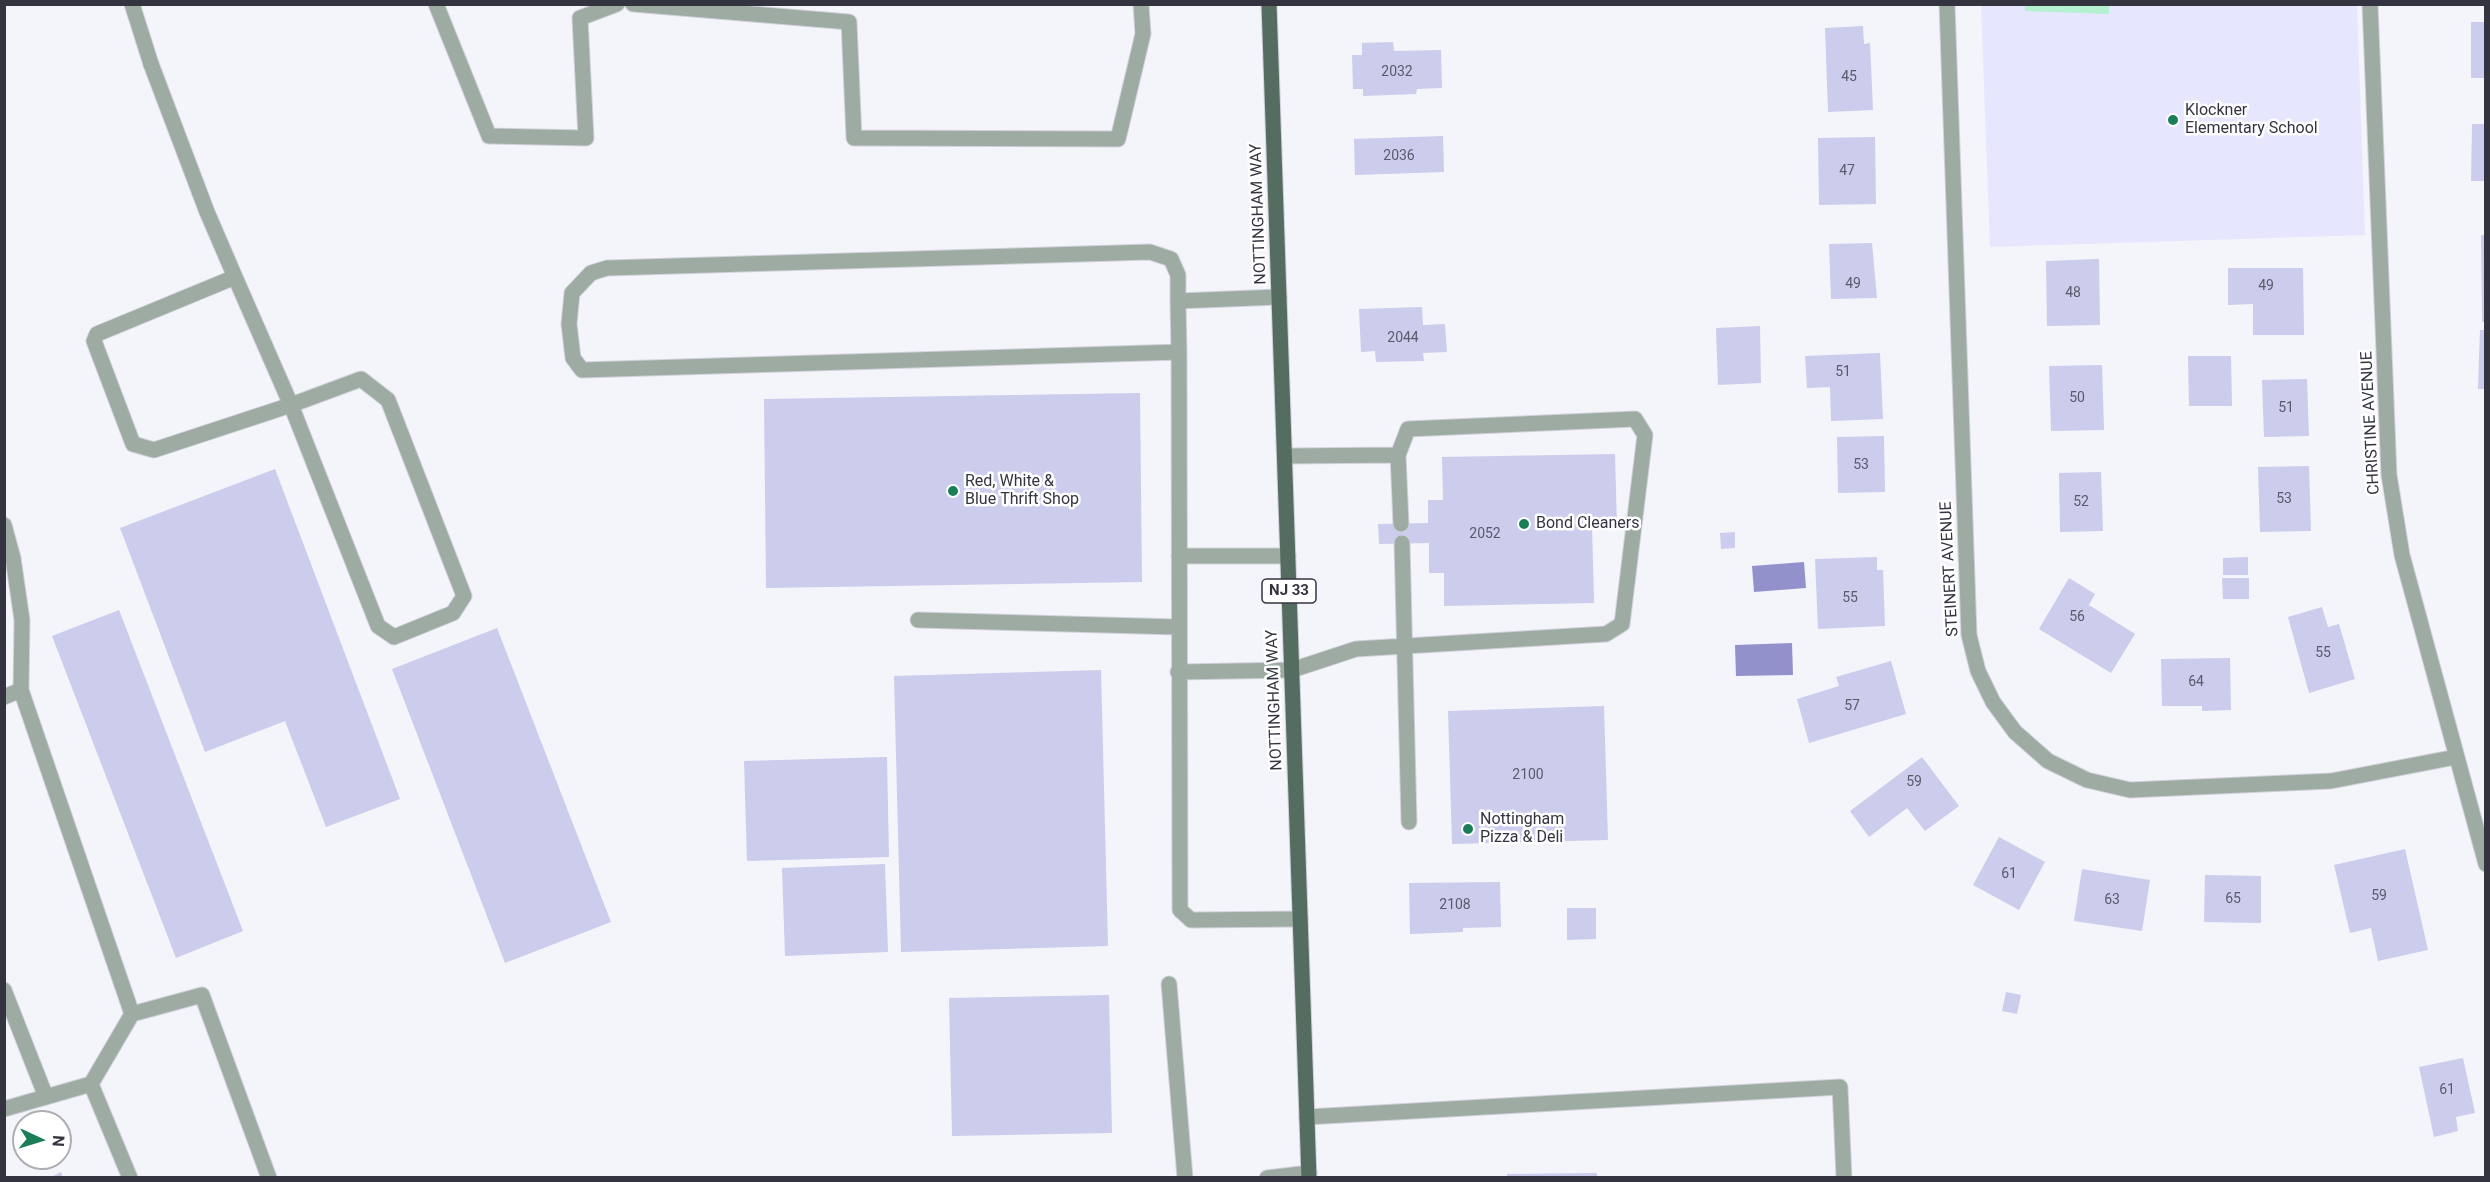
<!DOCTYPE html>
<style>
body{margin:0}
#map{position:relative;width:2490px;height:1182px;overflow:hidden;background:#f4f4fb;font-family:Roboto,sans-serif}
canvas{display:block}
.frame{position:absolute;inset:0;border:6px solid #343441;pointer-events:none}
.north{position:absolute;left:12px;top:1110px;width:60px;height:60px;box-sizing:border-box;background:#fff;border:2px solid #aeaeb3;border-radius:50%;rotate:94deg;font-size:16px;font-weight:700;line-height:24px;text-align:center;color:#343441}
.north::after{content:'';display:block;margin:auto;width:21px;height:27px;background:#1a7e57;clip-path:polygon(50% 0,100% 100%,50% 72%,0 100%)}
</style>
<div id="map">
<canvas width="2490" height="1182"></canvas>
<div class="frame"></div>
<div class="north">N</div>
</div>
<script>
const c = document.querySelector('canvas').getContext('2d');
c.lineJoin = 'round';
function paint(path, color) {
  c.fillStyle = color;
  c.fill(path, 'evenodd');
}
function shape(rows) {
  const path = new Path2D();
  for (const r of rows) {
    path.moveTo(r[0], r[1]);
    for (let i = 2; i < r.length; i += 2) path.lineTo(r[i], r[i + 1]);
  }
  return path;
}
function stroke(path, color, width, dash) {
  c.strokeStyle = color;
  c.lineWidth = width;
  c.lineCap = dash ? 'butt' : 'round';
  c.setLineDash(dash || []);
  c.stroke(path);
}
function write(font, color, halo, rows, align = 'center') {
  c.font = font + ' Roboto,sans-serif';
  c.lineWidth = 5;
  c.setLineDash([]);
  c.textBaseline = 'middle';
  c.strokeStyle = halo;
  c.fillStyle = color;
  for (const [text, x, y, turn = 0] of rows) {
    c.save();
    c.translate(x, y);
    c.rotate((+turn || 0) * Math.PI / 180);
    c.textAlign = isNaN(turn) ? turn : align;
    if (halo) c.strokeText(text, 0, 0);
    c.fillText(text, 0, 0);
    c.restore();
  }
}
paint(shape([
 [1981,5,2357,5,2365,235,1990,247]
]), '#e6e6fe');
paint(shape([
 [2025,5,2109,5,2109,14,2025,11]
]), '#b3f1d0');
paint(shape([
 [1804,562,1806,588,1754,592,1752,566],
 [1792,643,1793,675,1736,676,1735,645]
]), '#9391cb');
paint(shape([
 [2471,22,2486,22,2486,78,2471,78],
 [1863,26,1864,44,1870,43,1873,110,1828,112,1825,28],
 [1393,42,1394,51,1441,50,1442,88,1417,89,1416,94,1363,96,1363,89,1353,89,1352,55,1362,55,1362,43],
 [2472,124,2486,124,2486,181,2471,181],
 [1443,136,1444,172,1355,175,1354,139],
 [1875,137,1876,204,1819,205,1818,138],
 [2481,235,2486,235,2486,322,2482,322],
 [1872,243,1877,298,1831,299,1829,244],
 [2099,259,2100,325,2047,326,2046,261],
 [2228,268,2303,268,2304,335,2253,335,2253,304,2228,305],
 [1422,307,1423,325,1445,324,1447,352,1423,353,1424,361,1376,362,1375,351,1361,352,1359,309],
 [1760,326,1761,383,1718,385,1716,328],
 [2480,330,2486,330,2486,389,2478,389],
 [1880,353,1883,419,1831,421,1830,387,1807,388,1805,356],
 [2188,356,2231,356,2232,406,2189,406],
 [2102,365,2104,430,2051,431,2049,366],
 [2307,379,2309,436,2264,437,2262,380],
 [1140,393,1142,582,766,588,764,399],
 [1884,436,1885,492,1838,493,1837,437],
 [1615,454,1617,526,1592,526,1594,603,1444,606,1444,573,1429,573,1429,543,1379,544,1378,524,1428,523,1428,500,1443,500,1442,457],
 [2309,466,2311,531,2260,532,2258,467],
 [275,469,400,799,326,827,285,721,205,752,120,528],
 [2101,472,2103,531,2060,532,2059,473],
 [1735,532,1735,548,1721,549,1720,533],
 [1877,557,1877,570,1883,570,1885,626,1818,629,1815,559],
 [2248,557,2248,575,2223,575,2223,558],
 [2069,578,2095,594,2089,605,2135,634,2111,673,2039,629],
 [2222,578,2249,578,2249,599,2223,599],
 [2322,607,2328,627,2339,624,2355,679,2309,693,2288,617],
 [119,610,243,931,176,958,52,636],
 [497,628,611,922,505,963,392,669],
 [2230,658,2231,710,2202,711,2202,706,2162,706,2161,659],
 [1891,661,1906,714,1809,743,1797,699,1839,686,1836,677],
 [1101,670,1108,946,901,952,894,676],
 [1604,706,1608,840,1452,844,1448,711],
 [887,757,889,857,747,861,744,761],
 [1922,757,1959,806,1925,831,1907,808,1869,837,1850,811],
 [1999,837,2045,862,2019,910,1973,885],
 [2405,849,2428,950,2378,961,2371,928,2350,933,2334,865],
 [885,864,888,952,785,956,782,868],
 [2082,869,2150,880,2142,931,2074,921],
 [2205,875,2261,876,2261,923,2204,922],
 [1500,882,1501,927,1463,928,1463,932,1410,934,1409,883],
 [1567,908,1596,908,1596,939,1567,940],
 [2006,992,2021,995,2017,1014,2002,1011],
 [1109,995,1112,1133,952,1136,949,998],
 [2463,1058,2475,1113,2456,1117,2458,1131,2434,1137,2419,1067],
 [61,1172,63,1178,49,1178],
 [1597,1173,1597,1178,1507,1178,1507,1174]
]), '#ccccec');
const service = shape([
 [436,4,489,136,586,138,580,18,617,4],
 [633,4,849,22,854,138,1118,139,1143,34,1141,4],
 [151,64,207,212,235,277,291,405,378,626,394,637,453,613,464,596,388,400,361,379,291,405,154,450,133,444,94,341,97,334,235,277],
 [1178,301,1179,352,582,370,573,358,569,324,572,293,591,273,607,268,1150,252,1171,259,1178,275,1178,301,1279,297],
 [1179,352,1180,910,1191,920,1300,919],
 [1285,456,1398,455,1401,524],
 [4,525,13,558,22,620,21,690],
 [1402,543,1409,822],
 [1179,556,1288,556],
 [918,620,1178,627],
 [1178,672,1292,670,1356,649,1606,634,1622,624,1645,435,1635,419,1408,429,1398,455],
 [4,697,21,690,132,1014,202,995,269,1178],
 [1169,984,1185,1178],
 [4,990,46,1097],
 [91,1084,132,1014],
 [4,1109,91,1084,130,1178],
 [1307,1117,1840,1087,1844,1178],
 [1267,1178,1309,1173]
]);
const minor = shape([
 [132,4,151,64],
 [1947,4,1969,635,1978,671,1993,702,2015,732,2048,761,2087,780,2130,790,2331,781,2456,757],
 [2370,4,2389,475,2402,555,2486,864]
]);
const primary = shape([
 [1269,4,1309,1178]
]);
stroke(service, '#d1d1da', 17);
stroke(minor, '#d1d1da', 17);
stroke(primary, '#d1d1da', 17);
stroke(service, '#9daba3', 15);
stroke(minor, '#9daba3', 15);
stroke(primary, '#546d60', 15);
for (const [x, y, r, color] of [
 [2173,120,6,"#1a7e57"],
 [953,491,6,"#1a7e57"],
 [1524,524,6,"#1a7e57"],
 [1468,829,6,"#1a7e57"]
]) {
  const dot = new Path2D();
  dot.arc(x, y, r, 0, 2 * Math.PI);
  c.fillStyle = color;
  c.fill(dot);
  stroke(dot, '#fff', 2);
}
write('14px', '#5a5a6c', null, [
 ["2032",1397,72],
 ["45",1849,77],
 ["2036",1399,156],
 ["47",1847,171],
 ["49",1853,284],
 ["49",2266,286],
 ["48",2073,293],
 ["2044",1403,338],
 ["51",1843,372],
 ["50",2077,398],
 ["51",2286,408],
 ["53",1861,465],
 ["53",2284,499],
 ["52",2081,502],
 ["2052",1485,534],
 ["55",1850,598],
 ["56",2077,617],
 ["55",2323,653],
 ["64",2196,682],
 ["57",1852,706],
 ["2100",1528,775],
 ["59",1914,782],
 ["61",2009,874],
 ["59",2379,896],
 ["65",2233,899],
 ["63",2112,900],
 ["2108",1455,905],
 ["61",2447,1090]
]);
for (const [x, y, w] of [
 [1289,591,54]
]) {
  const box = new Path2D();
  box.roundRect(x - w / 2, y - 12, w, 24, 4.5);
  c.fillStyle = '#fff';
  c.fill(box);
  stroke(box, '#343441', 1.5);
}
write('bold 15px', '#343441', null, [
 ["NJ 33",1289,591]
]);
write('16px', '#343441', '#fff', [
 ["Klockner",2185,111],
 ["Elementary School",2185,129],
 ["Red, White &",965,482],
 ["Blue Thrift Shop",965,500],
 ["Bond Cleaners",1536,524],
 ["Nottingham",1480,820],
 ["Pizza & Deli",1480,838]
], 'left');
write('16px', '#343441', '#fff', [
 ["NOTTINGHAM WAY",1259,214,-92],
 ["CHRISTINE AVENUE",2371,423,-93],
 ["STEINERT AVENUE",1950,569,-93],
 ["NOTTINGHAM WAY",1275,700,-92]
]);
</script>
